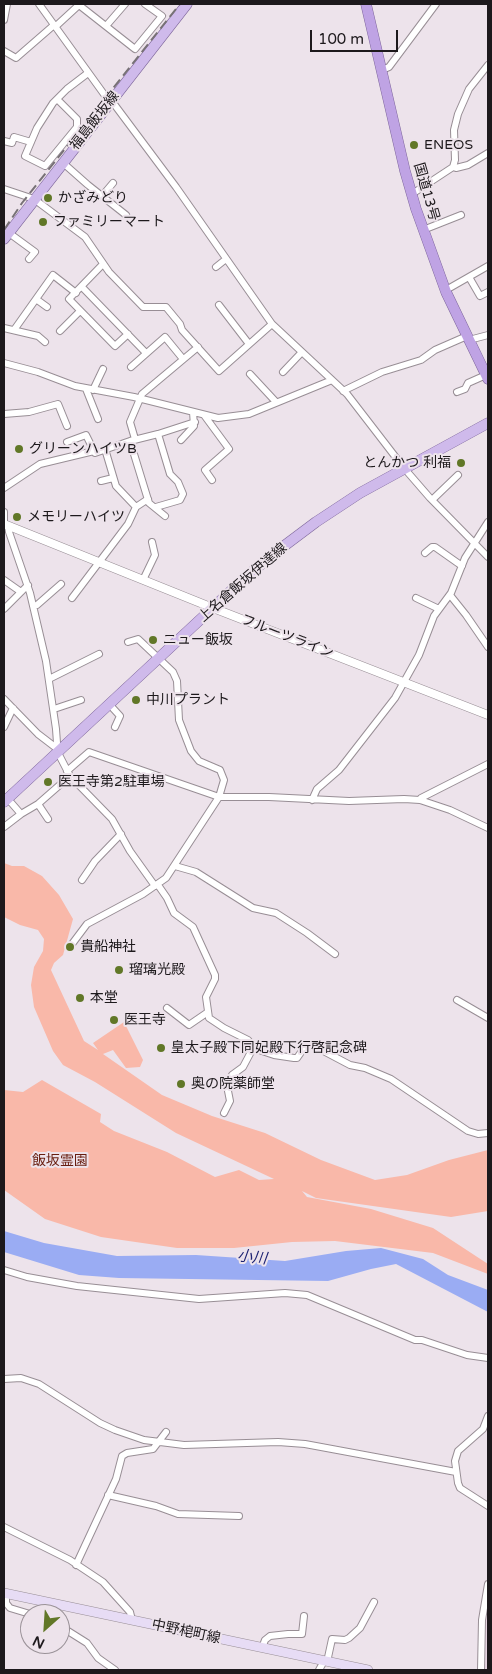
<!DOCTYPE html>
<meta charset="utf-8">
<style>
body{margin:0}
#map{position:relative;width:492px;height:1674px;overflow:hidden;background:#ede3eb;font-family:"Varela Round",sans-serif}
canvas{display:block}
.frame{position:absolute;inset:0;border:5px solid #1d191c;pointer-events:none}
.north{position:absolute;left:20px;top:1604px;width:50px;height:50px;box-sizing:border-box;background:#ede3eb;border:1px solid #9a9298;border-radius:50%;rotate:206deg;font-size:14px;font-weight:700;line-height:20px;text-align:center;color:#1d191c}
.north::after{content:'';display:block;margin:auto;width:18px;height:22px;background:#617727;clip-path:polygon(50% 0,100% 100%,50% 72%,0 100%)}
.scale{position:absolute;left:310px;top:30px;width:88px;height:22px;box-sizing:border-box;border:2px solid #1d191c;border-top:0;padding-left:6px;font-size:15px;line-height:18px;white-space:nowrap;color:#1d191c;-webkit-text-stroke:4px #ede3eb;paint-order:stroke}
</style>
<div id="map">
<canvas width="492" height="1674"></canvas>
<div class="frame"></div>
<div class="north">N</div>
<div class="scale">100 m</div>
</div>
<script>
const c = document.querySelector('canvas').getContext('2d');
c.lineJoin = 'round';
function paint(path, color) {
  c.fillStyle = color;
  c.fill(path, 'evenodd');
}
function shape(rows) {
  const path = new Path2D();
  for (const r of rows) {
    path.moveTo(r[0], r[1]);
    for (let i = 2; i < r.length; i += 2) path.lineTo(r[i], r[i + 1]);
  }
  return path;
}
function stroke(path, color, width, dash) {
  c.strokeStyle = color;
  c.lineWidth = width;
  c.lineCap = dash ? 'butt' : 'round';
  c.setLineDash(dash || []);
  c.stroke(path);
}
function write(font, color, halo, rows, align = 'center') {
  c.font = font + ' "Varela Round","Noto Sans JP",sans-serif';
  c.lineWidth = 4;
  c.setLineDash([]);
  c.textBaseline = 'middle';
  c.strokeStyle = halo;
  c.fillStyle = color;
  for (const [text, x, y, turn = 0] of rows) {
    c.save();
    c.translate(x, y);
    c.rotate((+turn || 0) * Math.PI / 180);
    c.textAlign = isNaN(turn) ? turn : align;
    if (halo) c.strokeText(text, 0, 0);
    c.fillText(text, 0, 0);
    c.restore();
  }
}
paint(shape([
 [487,1615,488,1615,488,1670,483,1670,485,1623]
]), '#e6d5e2');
paint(shape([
 [4,863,12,866,24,866,42,876,59,895,73,919,63,955,54,963,51,970,84,1041,98,1050,93,1043,124,1022,143,1060,140,1067,126,1068,113,1050,103,1054,162,1095,212,1116,265,1133,321,1160,375,1180,407,1175,449,1160,488,1150,488,1211,451,1217,316,1198,302,1191,307,1197,371,1209,433,1228,488,1264,488,1274,433,1253,335,1241,292,1242,234,1248,177,1248,101,1237,45,1219,4,1190,4,1090,23,1092,42,1080,101,1114,100,1122,114,1131,167,1152,215,1177,239,1170,259,1180,274,1179,176,1133,95,1082,63,1065,53,1051,34,1007,31,985,34,967,43,951,44,939,38,930,20,925,4,917]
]), '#f9b8a9');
paint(shape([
 [4,1231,44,1243,117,1256,196,1255,285,1261,346,1251,381,1248,423,1259,448,1275,488,1290,488,1312,396,1264,371,1269,328,1281,119,1278,79,1275,4,1252]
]), '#9aacf3');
const minor = shape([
 [39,4,106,97,114,104,176,187,272,324,347,394,404,468,430,498,488,557],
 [79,5,135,49,162,16,145,4],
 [4,20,7,4],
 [106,26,125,4],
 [55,27,80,4],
 [4,51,16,58,54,25],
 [382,70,389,67,436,4],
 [57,99,77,119,77,127,45,166,25,156,37,128,53,103,67,89,88,73],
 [4,141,12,143,14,137,31,142],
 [62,162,88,185,126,215],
 [453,167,455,160,454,130,458,114,469,89,488,65],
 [4,189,34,199,85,237,109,272,143,307,166,307,180,324,182,330,219,371,272,324],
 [412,194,453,167,456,168,468,165,488,153],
 [102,196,113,183],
 [423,230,461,215],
 [9,233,35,252,29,259],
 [103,264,69,299,115,346,128,334],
 [216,267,226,259],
 [469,277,480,296,488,292],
 [82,287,146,353],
 [446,290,488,266],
 [36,299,47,307],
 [219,305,249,344],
 [4,328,38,336,45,342],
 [14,330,53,275,76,293],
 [60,331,80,311],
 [469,340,488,335],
 [4,363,38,372,75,386,134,397,218,418,249,414,332,380],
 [131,367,165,337,183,359],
 [283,372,302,352],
 [250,374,276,402],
 [86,389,98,419],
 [93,390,103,369],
 [343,391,382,372,421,360,435,350,467,336],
 [457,392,465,389,468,383,486,375],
 [4,414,29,412,58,404,67,426],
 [204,415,229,449,205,470,212,480],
 [158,434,195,422],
 [135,439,130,422,142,394,198,347],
 [181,440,194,426,193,412],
 [130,441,149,503,165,516],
 [67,442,86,435,95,453,130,441,158,434,170,474,178,482,183,494,180,500,156,507],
 [105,449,116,486,136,507],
 [101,481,113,478],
 [4,488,40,464,94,451],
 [432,500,458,475],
 [4,512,4,524],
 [8,526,9,532,30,593,46,661,56,729,57,743,55,747],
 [425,553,432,547,435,547,462,566],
 [4,580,21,592],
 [143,580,155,555,152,542],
 [450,595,466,615,488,647],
 [72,598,128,524,136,507,148,499],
 [416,598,439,609],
 [33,606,37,605,61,584],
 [4,609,28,585],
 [49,679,99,654],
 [4,699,38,734,55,747,70,776,112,819,130,851,155,886],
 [109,704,120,716,115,727],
 [54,709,81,700],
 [4,727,13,708],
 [67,771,89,752,219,797,269,797,349,801,404,799,420,800,450,810,488,828],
 [8,799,21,814],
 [312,800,317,789,339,770,395,698,419,655,434,616,451,593,465,558,488,522],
 [420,800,421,798,488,764],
 [38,804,48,819],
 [4,827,21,814,38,804,70,776],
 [175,866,196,872,253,908,276,913,307,933,335,954],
 [82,880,95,861,121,834],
 [158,885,167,898,174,913,193,927,215,975,215,979,206,997,209,1018,224,1028,248,1040,253,1046,252,1050,243,1067,232,1075,230,1079,228,1091,230,1101,224,1113],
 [72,944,87,924,143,894,166,878,219,797,224,780,220,770,199,761,191,751,179,720,177,681,173,672,138,639,128,642],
 [457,1000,488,1018],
 [167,1008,189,1025,208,1012],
 [253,1048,274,1055,294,1058,297,1058,306,1045,314,1046,350,1065,365,1068,391,1079,468,1131,478,1134,488,1133],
 [4,1270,27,1277,77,1286,199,1299,285,1293,307,1295,415,1340,422,1340,467,1355,488,1358],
 [4,1379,21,1378,39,1384,100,1423,115,1430,144,1440,184,1445,278,1442,305,1444,456,1472],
 [488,1416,483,1429,458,1451,455,1461,458,1483,460,1488,488,1506],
 [108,1495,156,1506,178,1514,239,1516],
 [4,1527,70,1560,103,1582,130,1612,132,1620],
 [76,1565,116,1479,122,1456,127,1453,153,1449,166,1432],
 [6,1594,6,1603,10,1608,30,1614],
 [60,1626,87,1643,98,1658,115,1670],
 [262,1648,265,1640,270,1636,288,1634,302,1634,304,1616],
 [327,1662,332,1639,345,1640,349,1638,360,1628,374,1602],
 [319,1670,324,1661],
 [481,1670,482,1620,488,1584]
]);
const tertiary = shape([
 [4,524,213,608,488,715]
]);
const secondary = shape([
 [4,1593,368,1670]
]);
const primary = shape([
 [4,239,187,4],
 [4,802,247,576,276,552,316,522,360,493,488,423]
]);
const trunk = shape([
 [366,4,405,171,416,209,446,292,488,379]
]);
stroke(minor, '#988e95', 8);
stroke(tertiary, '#988e95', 9);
stroke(secondary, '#988e95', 10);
stroke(primary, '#7c6499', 11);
stroke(trunk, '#7c6499', 11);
stroke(minor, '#fff', 6);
stroke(tertiary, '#fff', 8);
stroke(secondary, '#e7dcf5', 9);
stroke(primary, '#cfbaeb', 10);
stroke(trunk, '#bfa3e4', 10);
stroke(shape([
 [4,230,22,203,180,4]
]), '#777176', 2, [10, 5]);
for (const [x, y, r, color] of [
 [414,145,5,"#617727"],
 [48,198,5,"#617727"],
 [43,222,5,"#617727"],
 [19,449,5,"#617727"],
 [461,463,5,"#617727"],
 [17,517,5,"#617727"],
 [153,640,5,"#617727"],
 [136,700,5,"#617727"],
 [48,782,5,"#617727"],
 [70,947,5,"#617727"],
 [119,970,5,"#617727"],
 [80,998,5,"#617727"],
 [114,1020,5,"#617727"],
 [161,1048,5,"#617727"],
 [181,1084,5,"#617727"]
]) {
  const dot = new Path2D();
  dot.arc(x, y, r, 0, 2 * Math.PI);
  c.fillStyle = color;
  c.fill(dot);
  stroke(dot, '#ede3eb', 2);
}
write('14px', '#1d191c', '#ede3eb', [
 ["福島飯坂線",95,121,-52],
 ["国道13号",426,192,74],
 ["上名倉飯坂伊達線",243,583,-41],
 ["フルーツライン",287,637,21],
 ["中野梍町線",186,1632,12]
]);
write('14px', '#1d191c', '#ede3eb', [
 ["ENEOS",424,145],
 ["かざみどり",58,198],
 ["ファミリーマート",53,222],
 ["グリーンハイツB",29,449],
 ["とんかつ 利福",451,463,"right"],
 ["メモリーハイツ",27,517],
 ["ニュー飯坂",163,640],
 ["中川プラント",146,700],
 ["医王寺第2駐車場",58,782],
 ["貴船神社",80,947],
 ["瑠璃光殿",129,970],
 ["本堂",90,998],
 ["医王寺",124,1020],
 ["皇太子殿下同妃殿下行啓記念碑",171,1048],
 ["奥の院薬師堂",191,1084]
], 'left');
write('14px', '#681e10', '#ede3eb', [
 ["飯坂霊園",60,1161]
]);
write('italic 15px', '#1e2272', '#ede3eb', [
 ["小川",252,1258,6]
]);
</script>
